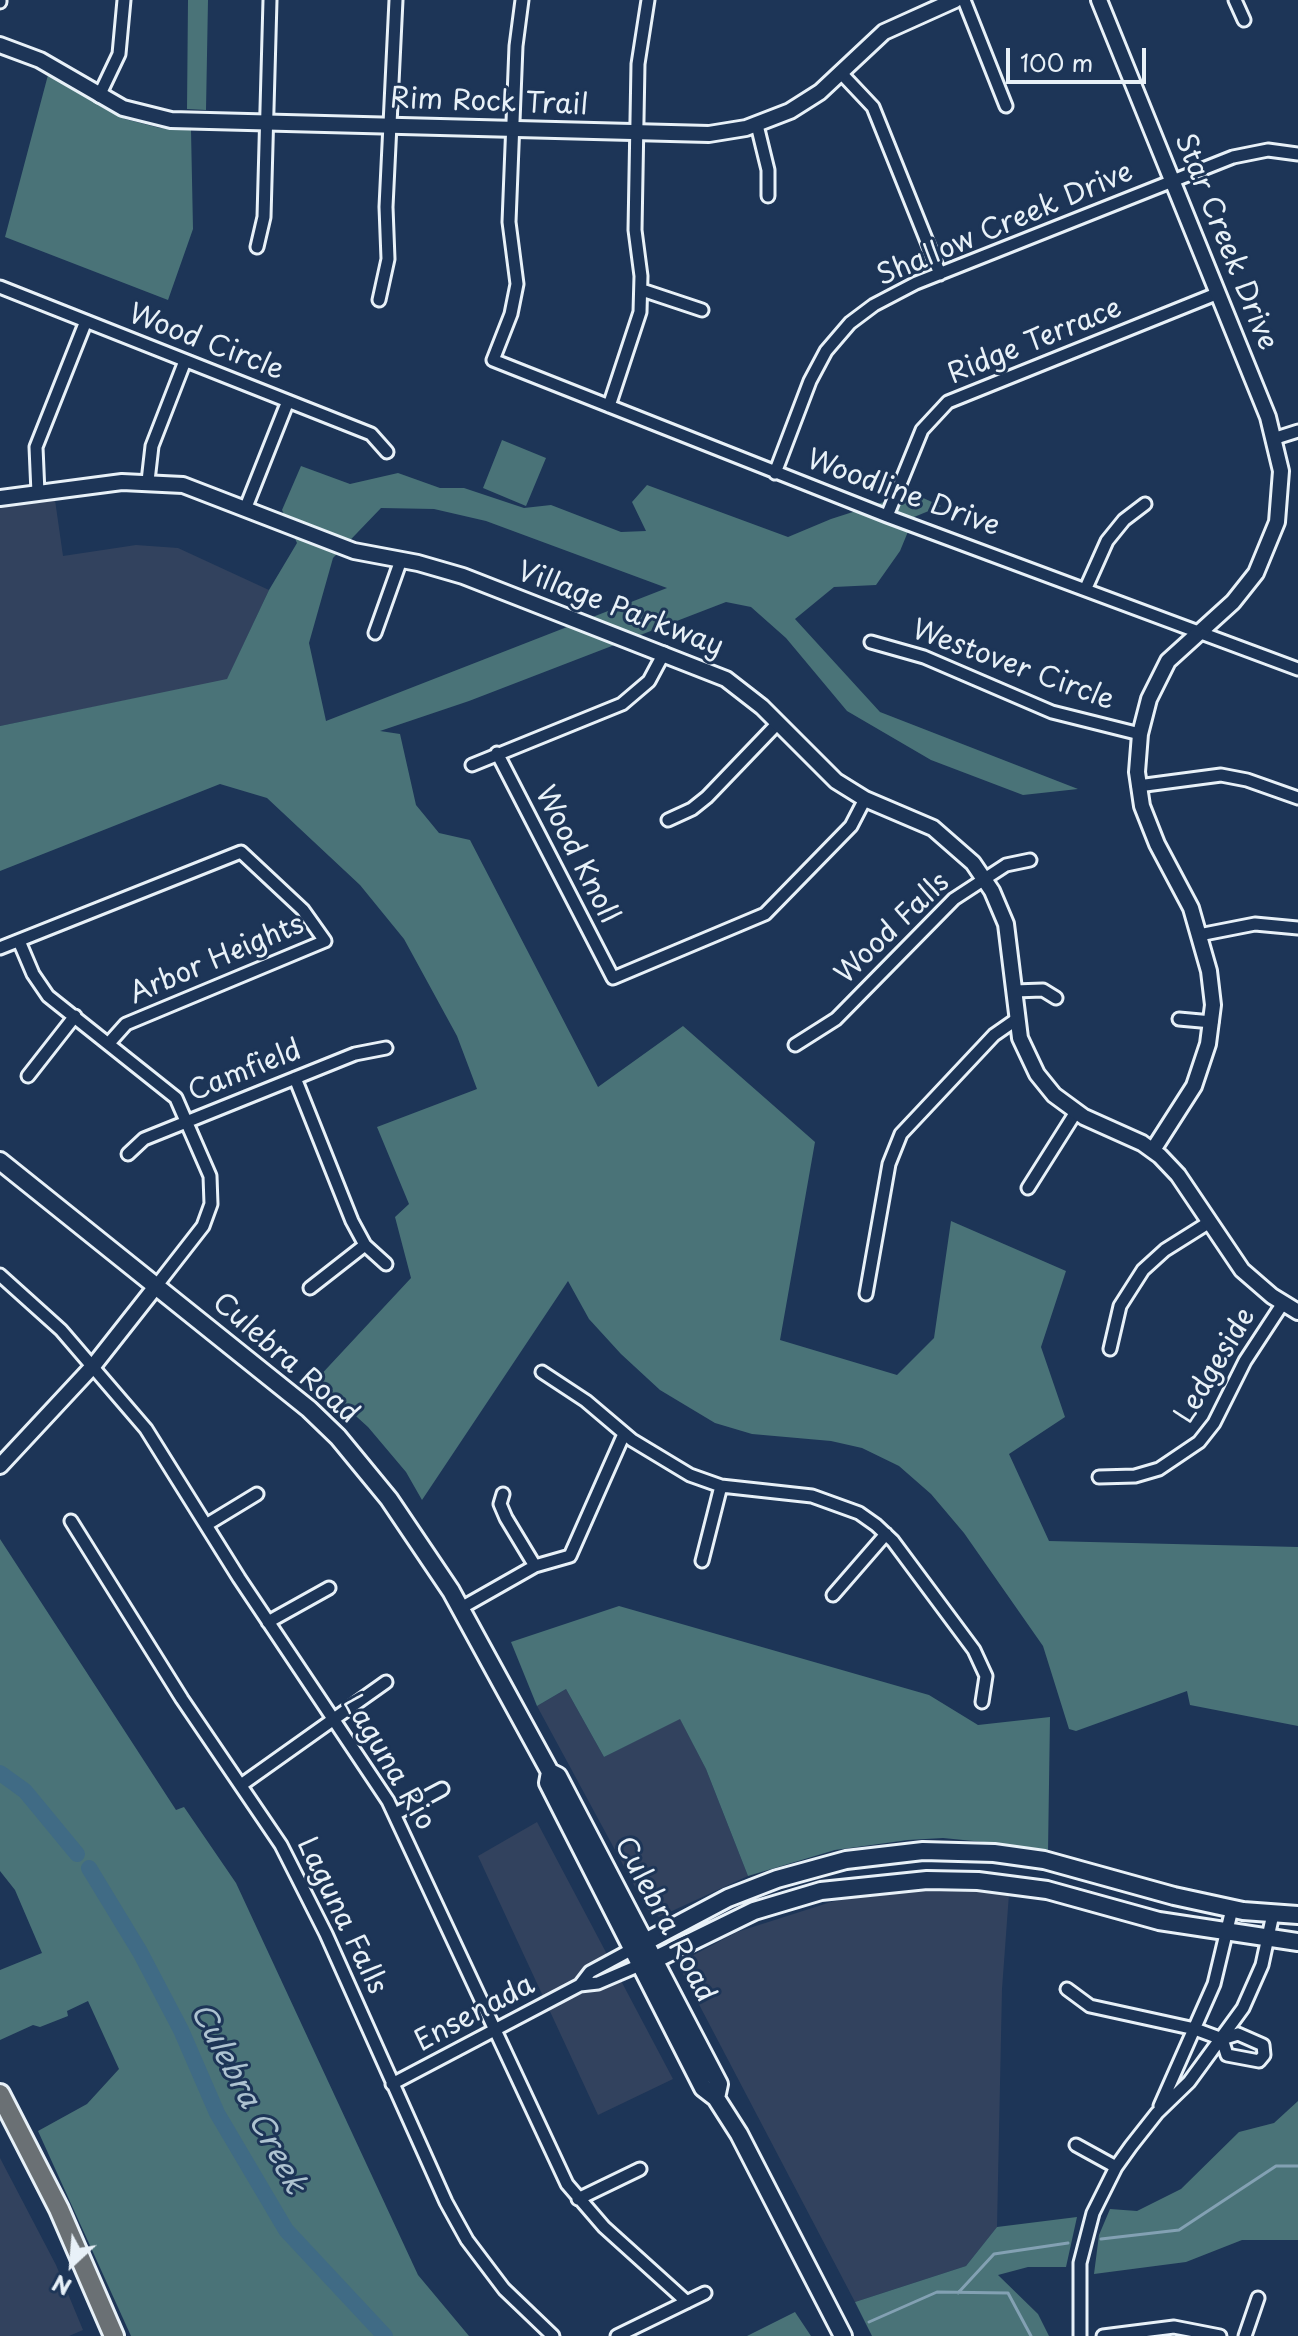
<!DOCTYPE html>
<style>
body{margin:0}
#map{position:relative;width:1298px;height:2336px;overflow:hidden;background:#1d3557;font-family:"Playpen Sans",sans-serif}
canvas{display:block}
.north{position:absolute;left:32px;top:2224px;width:80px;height:80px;-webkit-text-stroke:6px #1d3557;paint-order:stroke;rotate:206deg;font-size:22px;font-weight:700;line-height:32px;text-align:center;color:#e8f1f8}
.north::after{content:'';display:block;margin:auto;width:28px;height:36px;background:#e8f1f8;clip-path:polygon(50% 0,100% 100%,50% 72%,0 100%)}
.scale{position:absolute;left:1006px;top:48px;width:140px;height:36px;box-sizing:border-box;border:4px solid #e8f1f8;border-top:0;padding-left:10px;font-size:24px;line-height:28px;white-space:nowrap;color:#e8f1f8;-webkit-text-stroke:6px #1d3557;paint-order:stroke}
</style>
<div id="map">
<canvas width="1298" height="2336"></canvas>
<div class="north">N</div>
<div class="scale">100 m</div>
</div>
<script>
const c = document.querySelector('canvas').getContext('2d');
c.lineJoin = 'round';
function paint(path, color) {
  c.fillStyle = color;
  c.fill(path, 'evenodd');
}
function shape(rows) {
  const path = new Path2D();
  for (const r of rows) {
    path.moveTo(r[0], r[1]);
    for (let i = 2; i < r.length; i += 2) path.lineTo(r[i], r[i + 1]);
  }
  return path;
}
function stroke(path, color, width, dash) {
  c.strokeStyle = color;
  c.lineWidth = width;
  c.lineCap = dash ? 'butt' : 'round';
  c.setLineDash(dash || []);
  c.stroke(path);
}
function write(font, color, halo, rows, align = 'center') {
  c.font = font + ' "Playpen Sans",sans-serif';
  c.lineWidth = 6;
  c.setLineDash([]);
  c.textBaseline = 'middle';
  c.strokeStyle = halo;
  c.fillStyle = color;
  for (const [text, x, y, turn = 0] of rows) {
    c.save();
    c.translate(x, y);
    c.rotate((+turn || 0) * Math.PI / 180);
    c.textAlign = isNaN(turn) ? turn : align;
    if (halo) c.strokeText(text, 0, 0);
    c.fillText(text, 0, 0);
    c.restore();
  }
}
paint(shape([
 [55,500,63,556,136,545,178,548,269,590,227,680,0,726,0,508],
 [566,1689,604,1757,680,1718,706,1769,748,1876,659,1917,647,1909,537,1706],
 [537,1822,673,2079,598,2115,478,1856],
 [948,1889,1009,1894,1002,1989,997,2227,966,2266,855,2302,682,1972,686,1959,737,1932,831,1902,877,1893],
 [0,2158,56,2265,83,2330,69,2336,0,2336]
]), '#32425e');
paint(shape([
 [188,0,208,0,206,110,187,109],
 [48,75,125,119,160,128,191,130,193,229,168,300,5,237],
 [502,440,546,458,526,506,483,488],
 [301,466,350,484,398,473,440,488,464,488,524,508,551,505,621,532,646,531,632,502,647,485,788,537,831,519,912,493,941,506,914,517,900,551,876,585,834,587,795,619,880,712,1078,789,1023,795,931,760,847,711,786,638,751,607,726,602,469,701,380,731,400,734,416,805,439,833,470,840,598,1087,683,1026,815,1142,780,1340,897,1375,934,1338,951,1221,1066,1271,1041,1347,1065,1417,1009,1454,1049,1541,1298,1547,1298,1726,1190,1705,1187,1691,1076,1731,1069,1729,1043,1646,964,1533,931,1494,899,1466,862,1448,831,1441,752,1434,715,1423,660,1390,621,1354,589,1319,568,1281,422,1500,406,1472,368,1427,316,1380,411,1278,395,1217,409,1204,377,1127,477,1089,457,1036,404,939,360,885,267,798,220,784,0,871,0,726,227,679,269,590,297,543,282,510],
 [381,508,434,509,486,521,667,588,326,721,309,643,333,558],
 [0,1539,176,1810,184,1807,236,1883,418,2275,469,2336,131,2336,38,2131,87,2104,119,2069,88,2001,67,2011,68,2016,40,2027,33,2025,0,2040,0,1970,42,1953,15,1890,0,1871],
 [619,1606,929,1695,978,1725,1050,1717,1048,1852,1004,1844,943,1838,908,1840,835,1850,748,1876,706,1769,680,1719,604,1757,566,1689,537,1706,511,1642],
 [1298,2101,1298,2240,1242,2240,1186,2262,1094,2274,1099,2235,1110,2209,1137,2211,1181,2189,1239,2132,1274,2123],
 [1077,2217,1066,2267,1028,2267,998,2275,1038,2314,1049,2336,872,2336,855,2302,966,2266,997,2227],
 [795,2312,811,2336,747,2336]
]), '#4a7378');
stroke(shape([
 [1101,2239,1179,2230,1276,2166,1298,2166],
 [958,2293,994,2254,1068,2243],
 [869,2322,937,2292,1008,2293,1031,2336]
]), '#83a1b3', 3);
stroke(shape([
 [0,1773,25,1791,77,1854],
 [89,1868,140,1952,181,2030,217,2113,286,2230,385,2336]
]), '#406b85', 16);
const minor = shape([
 [522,0,516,46,509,222,517,284,511,314,493,360,887,516,1298,669],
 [964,0,1006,106],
 [1235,0,1244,20],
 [0,2,0,0],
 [840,72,873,107,940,274],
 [99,96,119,54,124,0],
 [757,125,768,170,768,196],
 [257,247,264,217,270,0],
 [0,287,371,434,387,452],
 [642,290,702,310],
 [379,300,388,259,386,207,396,0],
 [609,406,640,312,641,276,635,230,638,64,648,0],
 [1276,438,1298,431],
 [775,473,810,381,826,351,850,323,874,305,916,283,1233,157,1268,150,1298,154],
 [148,481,152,446,185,361],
 [38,493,36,447,86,321],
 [246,507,288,401],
 [887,516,922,430,948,402,1216,294],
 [1086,588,1107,541,1124,520,1145,504],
 [375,633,401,560],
 [871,642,924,657,1052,712,1140,734],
 [497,753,613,978,765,914,851,826,865,799],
 [472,765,622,704,649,681,664,653],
 [1138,786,1221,775,1247,780,1298,798],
 [668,820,692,809,707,797,778,723],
 [1199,935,1255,924,1298,928],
 [19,941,33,974,48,996,176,1098,210,1176,211,1204,203,1226,157,1285],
 [0,948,241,852,303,910,325,941,126,1024,109,1043],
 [1014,991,1043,990,1056,998],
 [1179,1019,1212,1022],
 [795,1045,836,1019,954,899,1006,865,1030,860],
 [28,1076,75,1016],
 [295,1078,352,1221,365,1245,386,1264],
 [128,1154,144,1139,355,1054,386,1048],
 [1028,1188,1076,1112],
 [0,1275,61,1330,146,1429,239,1578,388,1801,567,2184,604,2227,687,2302],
 [310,1288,365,1245],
 [866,1294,889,1164,901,1134,994,1035,1017,1019],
 [1110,1349,1120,1306,1143,1270,1165,1250,1208,1223],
 [542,1372,586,1401,632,1440,690,1475,721,1486,812,1496,859,1513,876,1525,893,1541,974,1650,986,1676,982,1702],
 [1099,1477,1135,1476,1159,1469,1199,1442,1214,1423,1245,1361,1283,1303],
 [503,1494,500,1504,506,1518,535,1566],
 [71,1521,182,1699,281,1845,326,1934,446,2202,467,2240,504,2289,553,2336],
 [206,1525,257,1494],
 [702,1561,721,1486],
 [833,1595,886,1534],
 [461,1608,535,1566,570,1556,624,1434],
 [268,1622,329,1588],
 [241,1785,386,1682],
 [395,1814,442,1789],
 [580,1985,590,1972,638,1946],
 [1067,1989,1090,2006,1195,2029,1222,2039],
 [1238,2034,1263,2045,1264,2055,1259,2061,1227,2055,1222,2039,1238,2034],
 [392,2084,580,1985,598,1983,647,1962],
 [1160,2106,1214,1984,1232,1909],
 [1076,2145,1116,2167],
 [578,2199,640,2169],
 [617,2336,705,2293],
 [1080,2336,1080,2263,1093,2213,1116,2167,1131,2146,1157,2113,1189,2082,1243,2008,1262,1965,1273,1914],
 [1103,2336,1174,2327,1220,2336],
 [1245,2336,1258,2298]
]);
const tertiary = shape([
 [1099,0,1268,417,1281,471,1277,522,1256,573,1233,602,1168,661,1149,699,1140,734,1137,772,1142,806,1157,844,1191,908,1209,971,1213,1005,1208,1044,1194,1086,1153,1150],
 [0,45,40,60,123,108,171,120,709,134,746,128,790,111,820,92,884,32,955,0],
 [0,498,122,482,183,485,354,551,418,563,463,576,726,679,762,707,836,781,865,799,933,828,973,863,992,891,1006,924,1020,1038,1037,1074,1054,1095,1084,1117,1142,1143,1160,1156,1178,1175,1242,1270,1272,1296,1298,1312],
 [0,1466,94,1365,157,1285]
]);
const secondary = shape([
 [0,1161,309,1409,338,1437,389,1499,451,1591,550,1772,558,1776,719,2084,716,2098],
 [550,1772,548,1783,703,2088,716,2098,739,2134,843,2336],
 [647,1941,728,1898,777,1879,846,1860,923,1851,994,1853,1044,1860,1174,1896,1243,1911,1298,1915],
 [656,1959,754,1911,821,1891,927,1880,978,1881,1047,1890,1159,1921,1298,1942]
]);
const primary = shape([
 [0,2094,59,2209,114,2336]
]);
stroke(minor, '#e8f1f8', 17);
stroke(tertiary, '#e8f1f8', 20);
stroke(secondary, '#e8f1f8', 22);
stroke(primary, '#e8f1f8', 24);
stroke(minor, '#1d3557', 11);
stroke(tertiary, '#1d3557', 14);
stroke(secondary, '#1d3557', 16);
stroke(primary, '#6a7074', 18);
write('28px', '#e8f1f8', '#1d3557', [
 ["Rim Rock Trail",489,103,2],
 ["Shallow Creek Drive",1005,225,-23],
 ["Star Creek Drive",1225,242,68],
 ["Ridge Terrace",1035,342,-22],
 ["Wood Circle",206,343,21],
 ["Woodline Drive",903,494,20],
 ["Village Parkway",620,610,21],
 ["Westover Circle",1013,666,20],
 ["Wood Knoll",576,855,63],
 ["Wood Falls",893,929,-44],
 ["Arbor Heights",217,960,-23],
 ["Camfield",245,1072,-22],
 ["Culebra Road",285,1359,41],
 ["Ledgeside",1216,1366,-59],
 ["Laguna Rio",388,1763,59],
 ["Laguna Falls",341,1916,64],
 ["Culebra Road",664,1920,62],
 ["Ensenada",475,2014,-28]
]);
write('italic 30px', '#adc2d0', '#1d3557', [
 ["Culebra Creek",247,2099,62]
]);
</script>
